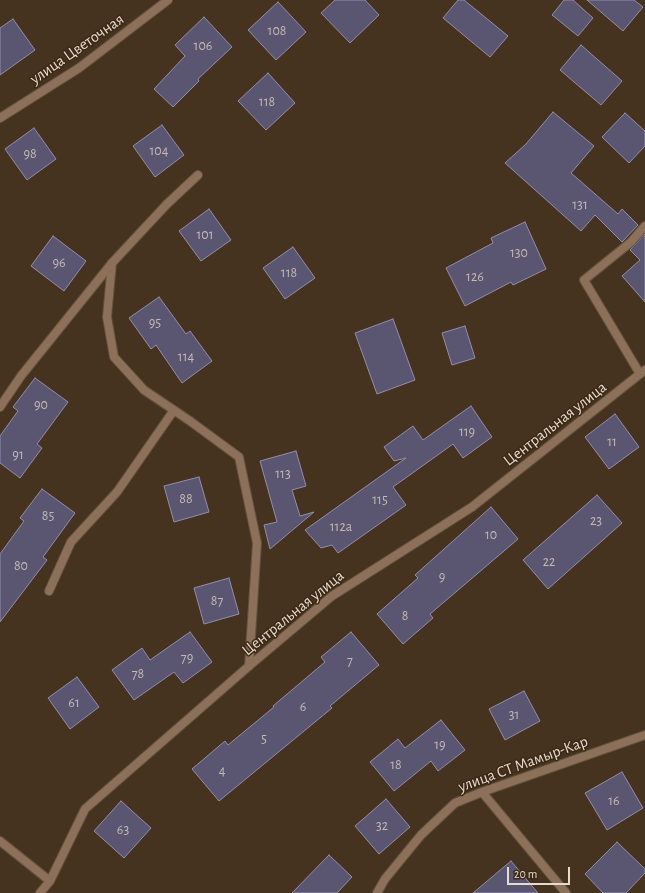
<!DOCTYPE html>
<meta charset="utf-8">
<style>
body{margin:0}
#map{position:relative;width:645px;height:893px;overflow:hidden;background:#46331f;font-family:"Alegreya Sans",sans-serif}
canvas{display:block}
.scale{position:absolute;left:507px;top:867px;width:63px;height:18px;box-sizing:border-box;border:2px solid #e7dace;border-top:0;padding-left:5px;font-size:12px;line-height:14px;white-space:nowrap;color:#e7dace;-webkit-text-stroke:3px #3c2915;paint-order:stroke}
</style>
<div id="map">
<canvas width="645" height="893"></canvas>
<div class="scale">20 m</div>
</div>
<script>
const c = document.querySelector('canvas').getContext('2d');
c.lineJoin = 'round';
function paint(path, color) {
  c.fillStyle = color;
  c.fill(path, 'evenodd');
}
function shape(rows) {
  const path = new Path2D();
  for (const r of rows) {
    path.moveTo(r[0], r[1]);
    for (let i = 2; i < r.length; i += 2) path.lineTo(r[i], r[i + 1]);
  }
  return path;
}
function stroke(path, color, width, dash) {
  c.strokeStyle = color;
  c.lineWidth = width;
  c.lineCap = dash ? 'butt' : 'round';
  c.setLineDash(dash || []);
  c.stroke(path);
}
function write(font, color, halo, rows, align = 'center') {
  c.font = font + ' "Alegreya Sans",sans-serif';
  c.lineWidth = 3;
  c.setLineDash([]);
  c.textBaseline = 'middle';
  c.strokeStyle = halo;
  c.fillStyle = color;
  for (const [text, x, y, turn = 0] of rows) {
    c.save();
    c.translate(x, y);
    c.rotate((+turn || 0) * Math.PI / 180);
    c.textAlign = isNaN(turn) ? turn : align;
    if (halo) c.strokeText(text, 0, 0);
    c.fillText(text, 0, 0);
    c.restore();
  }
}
const building = shape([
 [335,0,365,0,379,15,350,43,321,13,335,0],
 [458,0,464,0,508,36,490,57,443,18,458,0],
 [564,0,573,0,593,18,578,36,552,15,564,0],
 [587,0,634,0,643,7,623,31,587,0],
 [278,2,306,32,276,60,248,30,278,2],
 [204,17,232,47,198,79,199,81,173,107,154,89,185,56,175,45,204,17],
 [13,19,35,50,0,75,0,28,13,19],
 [581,45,622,81,601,105,560,70,581,45],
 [268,73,295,103,266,130,238,101,268,73],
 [553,112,594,146,571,173,618,214,622,209,638,225,622,242,595,215,581,231,505,163,526,144,553,112],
 [625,113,645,131,645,146,629,163,602,137,625,113],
 [162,125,184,155,155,177,133,146,162,125],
 [34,128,56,159,27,180,5,149,34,128],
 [209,209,231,240,201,261,179,231,209,209],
 [525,222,546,269,513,285,511,282,465,306,446,268,493,243,491,238,525,222],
 [645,234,645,302,622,276,640,260,630,250,645,234],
 [53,236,86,261,64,291,31,266,53,236],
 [293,247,315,278,285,299,263,268,293,247],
 [159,297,186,334,190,331,212,361,182,383,156,345,151,349,129,318,159,297],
 [393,319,415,380,377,394,355,333,393,319],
 [465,326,475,358,452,365,442,333,465,326],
 [35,378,68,402,37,444,42,448,20,478,0,463,0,436,18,411,13,407,35,378],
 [471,406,492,437,463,458,453,444,393,487,406,505,338,553,332,545,321,548,305,530,406,458,394,461,384,447,413,426,423,440,471,406],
 [615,414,639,447,609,469,585,437,615,414],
 [296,451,306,486,292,490,300,516,314,512,270,549,264,525,277,522,260,461,296,451],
 [199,477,209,512,174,522,164,486,199,477],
 [42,489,75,513,43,557,47,560,0,622,0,554,24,521,20,518,42,489],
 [597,495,622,523,548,589,523,560,597,495],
 [491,507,518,539,430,614,433,618,403,644,377,614,418,578,415,575,491,507],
 [229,578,239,614,204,624,194,588,229,578],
 [190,632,212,662,183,683,174,672,134,700,112,670,142,648,150,660,190,632],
 [351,632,379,665,330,706,332,708,219,801,192,769,225,741,228,745,274,707,273,706,325,662,321,657,351,632],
 [77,677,99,707,70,729,48,698,77,677],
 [524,691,540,721,505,740,489,709,524,691],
 [441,720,465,750,438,771,431,761,394,791,370,762,398,739,405,748,441,720],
 [622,772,643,808,607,830,585,793,622,772],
 [386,799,410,827,379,854,355,826,386,799],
 [121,801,151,828,124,858,94,831,121,801],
 [617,842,645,869,645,873,626,893,603,893,585,874,617,842],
 [329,855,352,877,337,893,292,893,329,855],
 [511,861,538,893,473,893,511,861]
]);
paint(building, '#5a5570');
stroke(building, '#938eab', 1);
const lane = shape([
 [198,175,167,204,112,263,107,317,114,357,144,390,190,421,239,457,257,543,249,666],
 [49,591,71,542,117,492,174,410]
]);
const street = shape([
 [0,118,79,68,168,0],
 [640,374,584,280,631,242,645,226],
 [0,407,21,376,112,263],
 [482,792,566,893],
 [0,841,50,881],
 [40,893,50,881,85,809,249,666,332,596,472,507,645,370],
 [377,893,385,879,421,835,455,803,482,792,645,735]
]);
stroke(lane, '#63513e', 10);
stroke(street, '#63513e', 10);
stroke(lane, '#8c705a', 8);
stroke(street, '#8c705a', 8);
write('14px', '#c4b9b6', null, [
 ["108",277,31],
 ["106",203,46],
 ["118",267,102],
 ["104",159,151],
 ["98",30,154],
 ["131",580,205],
 ["101",205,235],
 ["130",519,253],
 ["96",59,263],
 ["118",289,273],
 ["126",475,277],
 ["95",155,323],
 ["114",186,357],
 ["90",41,405],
 ["119",467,432],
 ["11",612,442],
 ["91",18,455],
 ["113",283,474],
 ["88",186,499],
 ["115",380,500],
 ["85",48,516],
 ["23",596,521],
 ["112а",341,527],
 ["10",491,535],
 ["22",549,562],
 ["80",21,566],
 ["9",442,577],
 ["87",217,601],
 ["8",405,616],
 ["79",187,658],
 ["7",350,661],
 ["78",138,674],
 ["61",74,703],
 ["6",303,707],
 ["31",514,715],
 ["5",264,739],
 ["19",440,745],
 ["18",396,765],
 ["4",222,771],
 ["16",614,801],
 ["32",382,826],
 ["63",123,830]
]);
write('16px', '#e7dace', '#3c2915', [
 ["улица Цветочная",77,49,-35],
 ["Центральная улица",555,424,-38],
 ["Центральная улица",293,613,-39],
 ["улица СТ Мамыр-Кар",523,764,-20]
]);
</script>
